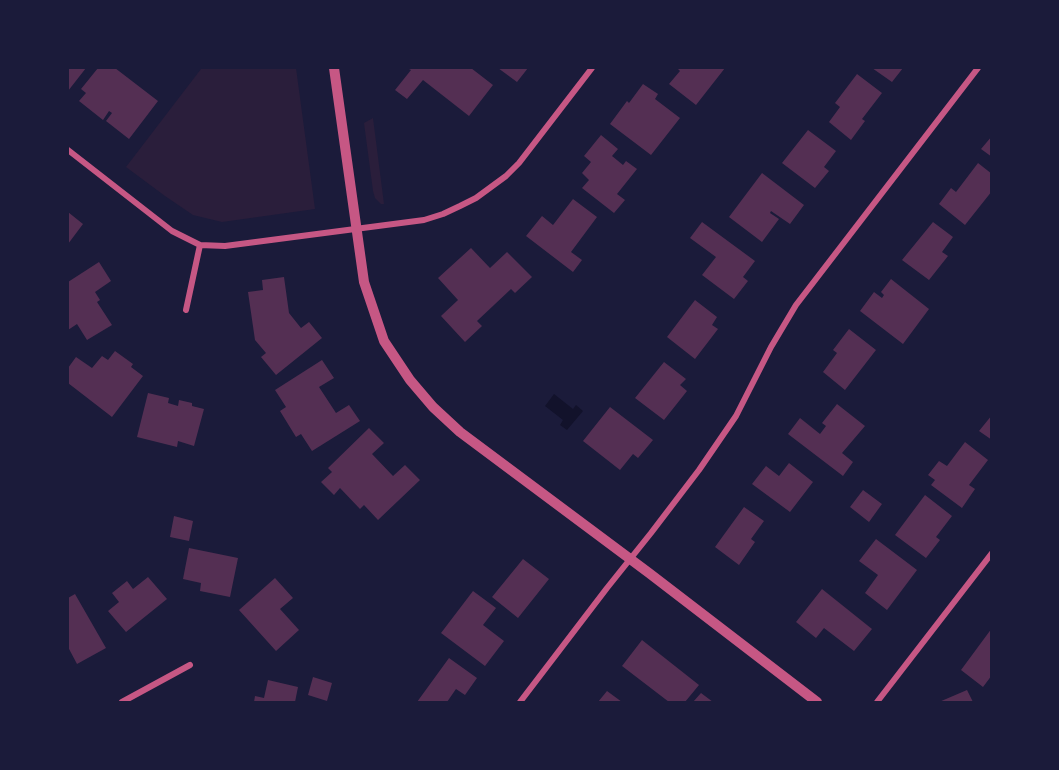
<!DOCTYPE html>
<style>
body{margin:0}
#map{position:relative;width:1059px;height:770px;overflow:hidden;background:#1b1b3a;font-family:"Asap Condensed",sans-serif}
canvas{display:block}
.frame{position:absolute;inset:0;border:69px solid #1b1b3a;pointer-events:none}
</style>
<div id="map">
<canvas width="1059" height="770"></canvas>
<div class="frame"></div>
</div>
<script>
const c = document.querySelector('canvas').getContext('2d');
c.lineJoin = 'round';
function paint(path, color) {
  c.fillStyle = color;
  c.fill(path, 'evenodd');
}
function shape(rows) {
  const path = new Path2D();
  for (const r of rows) {
    path.moveTo(r[0], r[1]);
    for (let i = 2; i < r.length; i += 2) path.lineTo(r[i], r[i + 1]);
  }
  return path;
}
function stroke(path, color, width, dash) {
  c.strokeStyle = color;
  c.lineWidth = width;
  c.lineCap = dash ? 'butt' : 'round';
  c.setLineDash(dash || []);
  c.stroke(path);
}
paint(shape([
 [199,68,296,68,315,209,222,222,193,215,165,196,126,167,201,69],
 [373,118,384,204,381,204,375,198,373,191,364,123]
]), '#2a1e3b');
paint(shape([
 [554,394,573,409,576,405,583,411,567,430,560,425,563,420,545,406]
]), '#12122b');
paint(shape([
 [68,68,86,68,68,91],
 [98,68,115,68,158,101,129,139,106,121,112,113,109,111,103,120,79,101,86,93,81,89],
 [407,68,471,68,493,85,469,116,423,80,407,99,395,90,411,70],
 [498,68,528,68,517,82],
 [679,68,725,68,696,105,669,84,680,71,678,69],
 [872,68,903,68,892,82],
 [857,74,882,93,862,119,865,121,851,140,829,122,840,107,835,103],
 [643,84,658,94,655,99,680,118,651,155,610,124,627,101,629,103],
 [808,130,836,151,824,167,829,171,815,188,782,163],
 [601,135,618,149,612,156,623,165,626,161,637,169,617,194,625,200,614,213,582,188,589,180,582,173,591,162,584,156],
 [992,136,992,157,981,149],
 [978,163,992,174,992,191,965,225,939,204,951,188,956,192],
 [762,173,804,205,790,224,771,211,770,213,779,219,762,242,729,217],
 [573,199,597,217,571,252,582,260,573,272,526,236,542,216,553,225],
 [68,212,83,224,68,244],
 [702,222,755,261,743,277,748,281,734,299,702,275,716,257,690,238],
 [933,222,953,237,942,252,948,256,929,280,902,260],
 [471,248,490,268,507,252,532,277,515,293,511,289,477,321,482,326,465,342,441,316,458,300,438,278],
 [99,262,111,281,95,292,100,300,97,302,112,325,87,340,77,324,68,330,68,282],
 [284,277,289,313,301,328,309,322,322,338,276,375,261,357,266,353,255,340,248,292,263,290,262,280],
 [891,279,929,309,903,344,860,311,874,292,882,298,884,295,881,292],
 [695,300,717,317,712,325,718,329,695,359,667,337],
 [849,329,876,350,845,390,823,372,837,353,833,350],
 [115,351,133,364,131,367,143,376,112,417,68,383,68,368,76,357,92,368,102,356,108,360],
 [322,360,334,378,319,387,336,413,349,405,360,421,312,451,301,434,296,437,280,411,286,407,275,390],
 [664,362,686,379,680,385,687,391,664,420,635,398],
 [148,393,169,398,168,403,178,406,179,400,192,403,192,406,204,409,194,446,178,441,177,447,137,437],
 [837,404,865,426,842,453,853,462,843,476,788,434,800,418,820,434,826,426,822,423],
 [610,407,653,440,638,458,633,454,620,470,583,441],
 [992,415,992,440,979,431],
 [369,428,384,443,372,454,393,476,405,465,420,480,378,520,364,505,360,509,340,488,334,495,321,482,332,472,328,468],
 [965,442,988,460,969,485,975,489,962,508,931,485,935,480,928,475,939,461,947,466],
 [789,463,813,482,790,512,752,484,766,466,779,476],
 [863,490,882,504,869,522,850,507],
 [925,495,952,516,936,537,940,540,926,558,895,535],
 [744,507,764,521,751,539,755,542,739,565,715,547],
 [174,516,193,521,189,541,170,537],
 [876,539,917,570,887,610,865,593,878,575,859,561],
 [189,548,238,558,230,597,200,591,201,583,183,579],
 [523,559,549,579,518,618,492,597],
 [148,577,167,599,126,632,108,611,119,602,112,593,127,581,133,589],
 [275,578,293,598,280,609,299,630,276,651,239,610],
 [822,589,872,629,854,651,824,628,816,638,796,622],
 [473,591,496,608,483,625,504,641,485,666,441,633],
 [75,594,106,648,77,664,68,647,68,598],
 [992,628,992,675,983,687,961,670],
 [642,640,699,685,685,702,669,702,622,666],
 [449,658,477,678,465,695,456,689,447,702,417,702],
 [313,677,332,683,327,701,308,695],
 [268,680,298,687,295,702,254,702,255,696,264,698],
 [967,690,973,702,939,702],
 [607,691,622,702,598,702],
 [701,693,713,702,693,702]
]), '#542f53');
stroke(shape([
 [68,150,172,231,200,245,225,246,424,220,443,214,460,206,476,198,506,176,519,163,592,68],
 [186,310,200,245],
 [122,702,190,665],
 [520,702,607,588,651,533,699,470,736,416,771,347,796,305,978,68],
 [877,702,992,553]
]), '#c65784', 6);
stroke(shape([
 [334,68,364,282,384,341,410,380,433,407,460,432,649,573,817,702]
]), '#c65784', 10);
</script>
